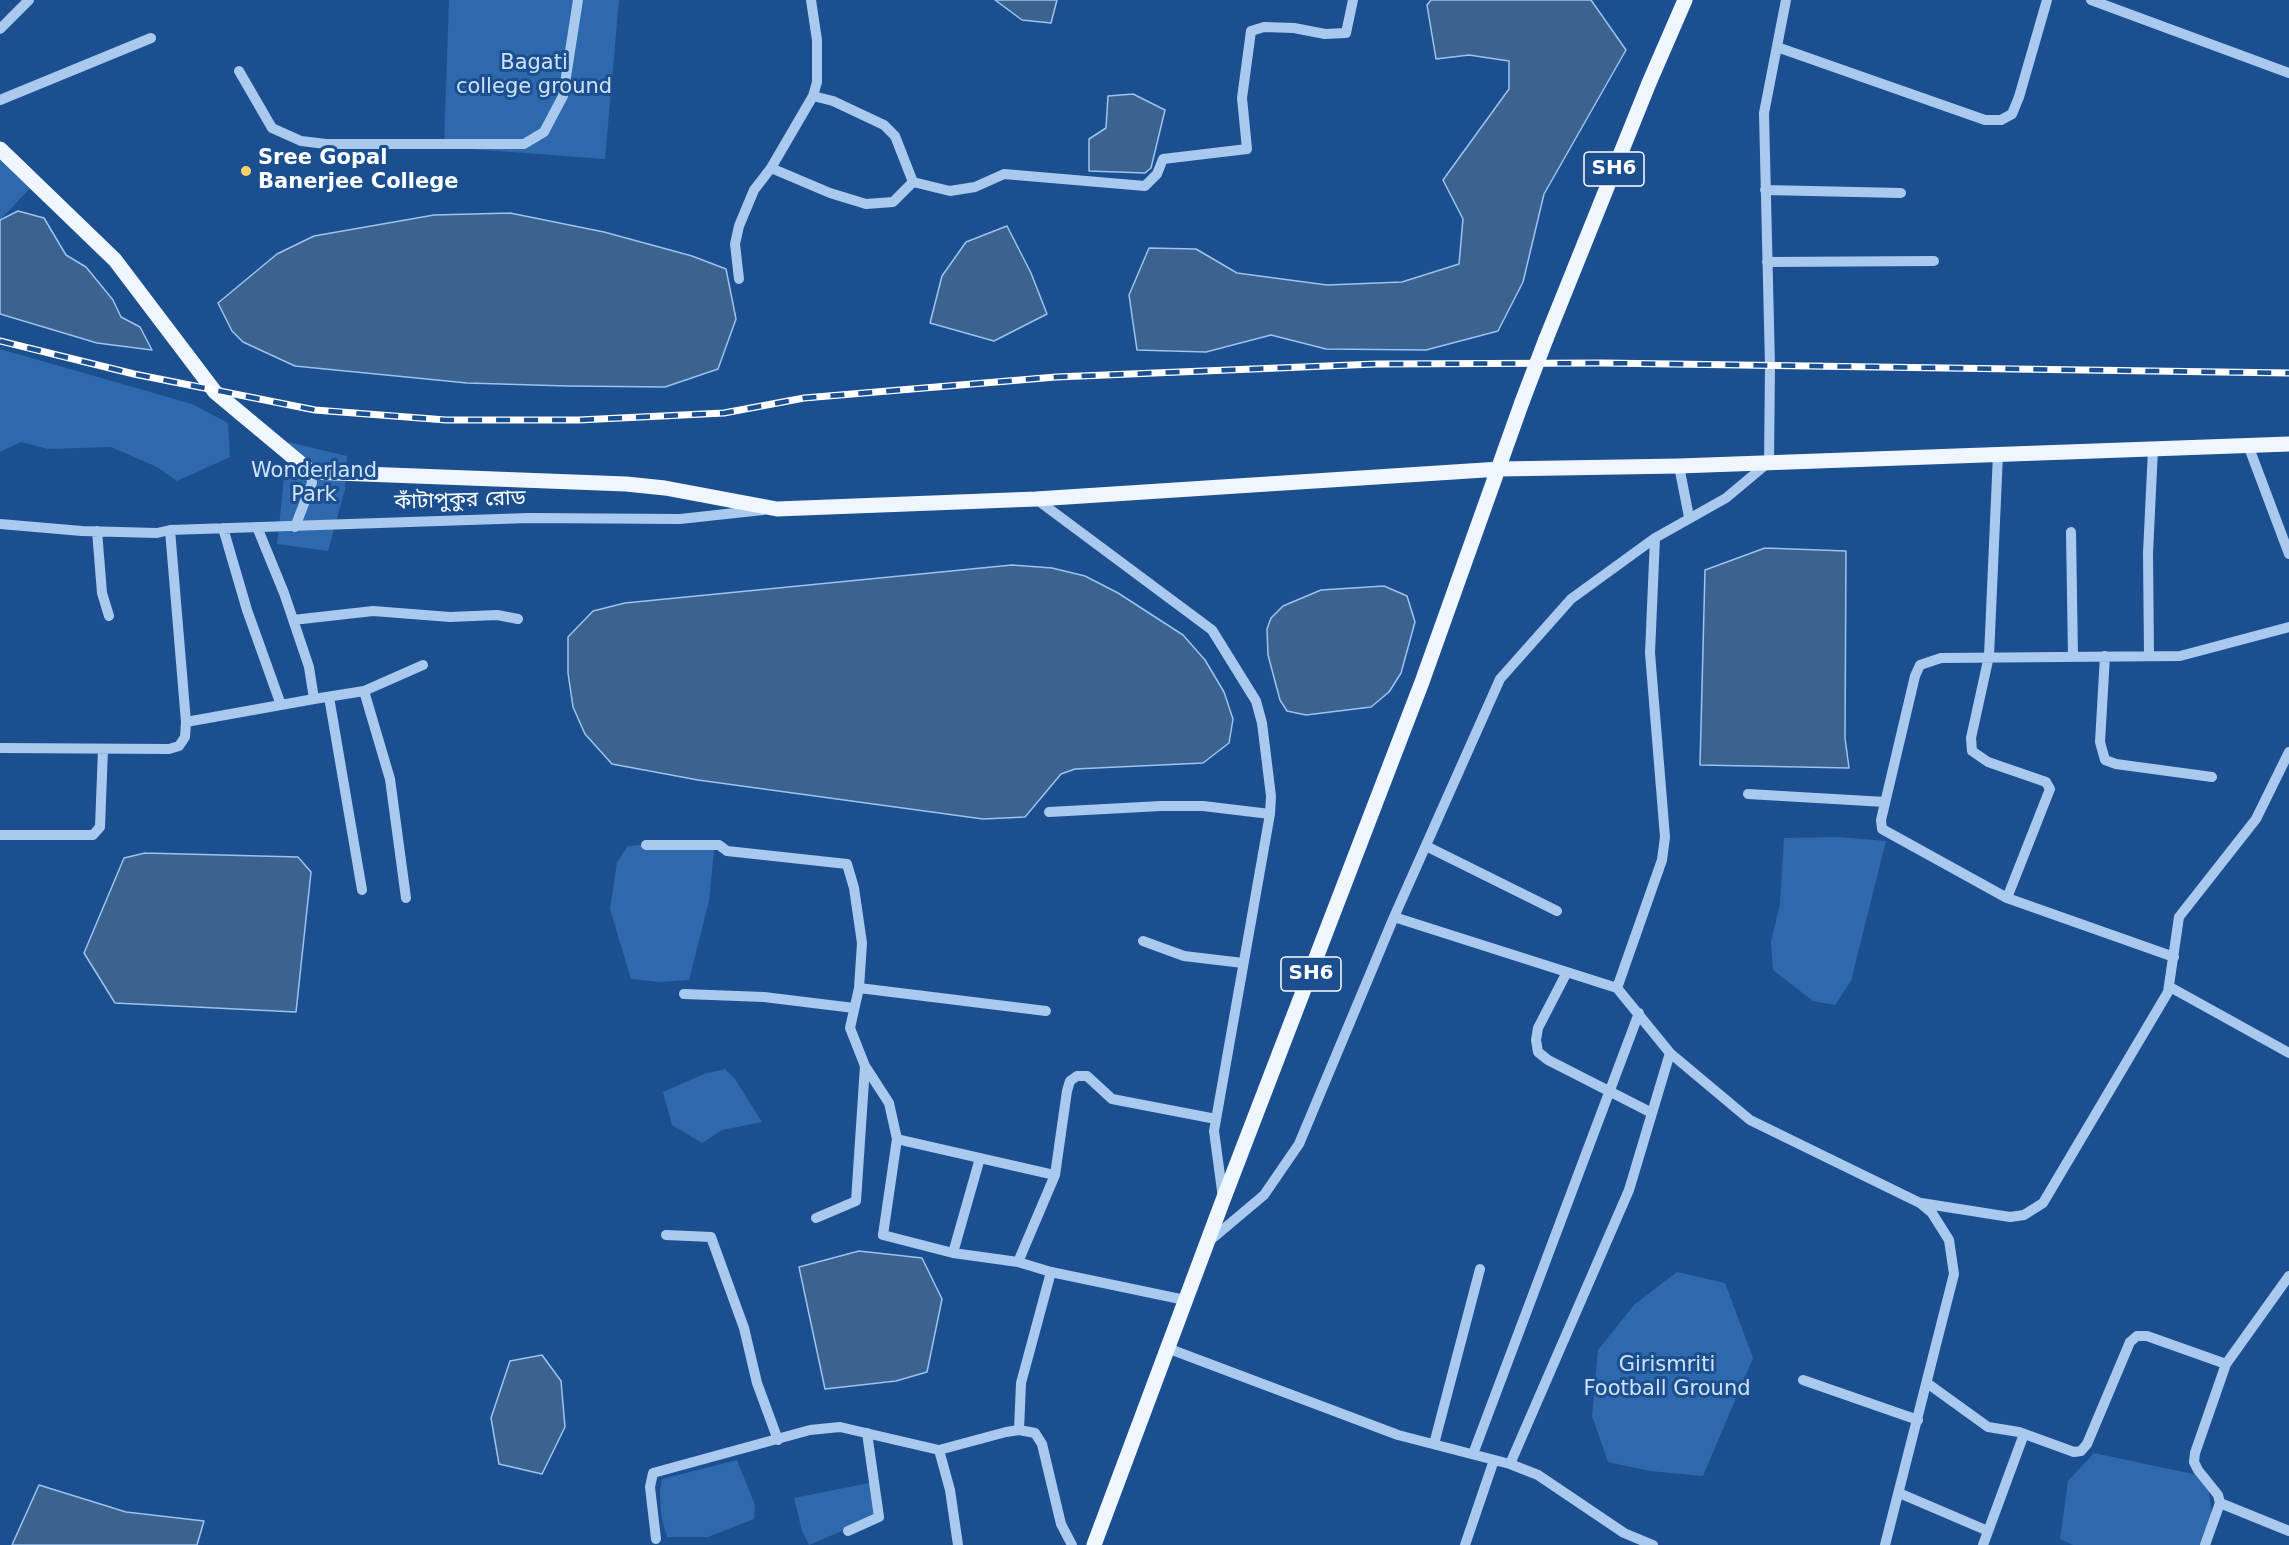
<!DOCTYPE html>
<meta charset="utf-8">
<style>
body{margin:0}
canvas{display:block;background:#1b4f8f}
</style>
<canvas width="2289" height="1545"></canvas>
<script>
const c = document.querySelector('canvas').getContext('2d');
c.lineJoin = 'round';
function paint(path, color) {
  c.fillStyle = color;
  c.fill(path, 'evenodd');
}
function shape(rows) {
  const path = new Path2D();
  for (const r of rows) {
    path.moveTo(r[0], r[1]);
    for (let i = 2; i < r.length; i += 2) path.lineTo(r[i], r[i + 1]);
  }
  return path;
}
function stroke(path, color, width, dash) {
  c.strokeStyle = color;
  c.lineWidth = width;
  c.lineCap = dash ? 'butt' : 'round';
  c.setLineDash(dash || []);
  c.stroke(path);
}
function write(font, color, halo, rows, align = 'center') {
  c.font = font + ' "DejaVu Sans","Noto Sans Bengali",sans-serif';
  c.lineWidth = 6;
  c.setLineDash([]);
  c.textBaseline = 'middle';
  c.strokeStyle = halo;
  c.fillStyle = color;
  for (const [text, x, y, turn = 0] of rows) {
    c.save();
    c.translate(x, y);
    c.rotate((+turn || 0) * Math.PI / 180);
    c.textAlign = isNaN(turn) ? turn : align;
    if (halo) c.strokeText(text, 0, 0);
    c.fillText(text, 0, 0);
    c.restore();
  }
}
paint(shape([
 [449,0,619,0,605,159,444,147],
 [0,147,35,183,0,220],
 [0,349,192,404,228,423,230,457,177,481,157,467,111,447,48,449,21,442,0,452],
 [288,442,347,456,345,489,328,551,277,544],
 [1838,837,1886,841,1851,981,1835,1005,1813,1001,1773,970,1771,942,1780,904,1784,838],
 [689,841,714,850,709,901,689,980,660,982,631,979,610,909,617,862,628,846],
 [725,1069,735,1079,762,1122,722,1130,702,1143,672,1125,663,1092,704,1074],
 [1677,1272,1725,1283,1753,1358,1703,1476,1650,1471,1608,1462,1592,1416,1598,1350,1635,1304],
 [2094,1453,2207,1477,2214,1531,2204,1545,2073,1545,2060,1539,2068,1481],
 [737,1460,755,1505,754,1519,708,1537,667,1537,661,1515,660,1490,662,1479],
 [874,1482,877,1516,809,1545,802,1531,794,1498]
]), '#2e69ad');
const water = shape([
 [995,0,1057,0,1051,23,1022,20,995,0],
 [1431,0,1591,0,1626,50,1544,194,1523,282,1498,331,1426,350,1326,349,1271,335,1206,352,1137,350,1129,295,1149,248,1196,249,1237,273,1327,285,1402,282,1459,264,1463,219,1443,180,1509,89,1509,61,1469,55,1436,59,1427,5,1431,0],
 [1133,94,1165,110,1151,168,1145,173,1089,171,1089,139,1106,128,1108,96,1133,94],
 [18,211,44,218,66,255,86,267,113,300,121,317,140,327,152,350,97,343,0,314,0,220,18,211],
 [510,213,604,232,692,256,726,269,736,319,718,369,665,387,567,386,467,383,295,366,243,342,232,331,218,303,277,254,314,236,434,215,510,213],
 [1007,226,1031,273,1047,314,994,341,930,323,942,276,966,242,1007,226],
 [1765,548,1846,551,1845,738,1849,768,1700,765,1705,570,1765,548],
 [1012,565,1052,568,1085,576,1118,593,1183,635,1205,660,1224,692,1233,719,1229,743,1203,763,1075,769,1061,774,1025,817,983,819,698,780,612,764,585,734,573,707,568,673,568,637,593,611,625,603,1012,565],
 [1384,586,1407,596,1415,622,1401,673,1389,692,1371,707,1306,715,1287,711,1280,700,1268,655,1267,629,1271,618,1283,606,1321,590,1384,586],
 [145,853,298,857,311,872,296,1012,115,1003,84,953,124,858,145,853],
 [859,1251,922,1258,942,1299,927,1372,896,1381,825,1389,799,1267,859,1251],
 [542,1355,561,1381,565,1427,542,1474,499,1464,491,1418,510,1361,542,1355],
 [39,1485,126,1512,204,1521,197,1545,12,1545,39,1485]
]);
paint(water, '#3c6290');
stroke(water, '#9cc4f0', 1.5);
stroke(shape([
 [2091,0,2289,73],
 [0,29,29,0],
 [1777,47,1985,120,2001,120,2012,114,2019,97,2047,0],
 [239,71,272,128,301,141,326,144,524,144,544,132,563,96,578,0],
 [813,96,833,101,884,125,895,136,913,182,950,191,975,187,1004,174,1145,186,1157,174,1163,159,1247,149,1242,98,1251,31,1264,27,1294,28,1325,34,1346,33,1353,0],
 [0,100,151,38],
 [771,168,830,193,866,204,893,202,913,182],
 [1765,190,1901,193],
 [1767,262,1934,261],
 [739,279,735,244,739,226,754,190,771,168,813,96,817,82,817,40,811,0],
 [2248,445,2289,554],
 [1998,454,1989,656,1971,738,1972,751,1988,762,2046,782,2050,789,2007,898],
 [1679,466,1689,517],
 [1036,499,1212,630,1256,701,1262,723,1271,796,1270,814,1214,1131,1223,1198],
 [0,524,82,531,157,533,170,530,529,518,680,519,763,510],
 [257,527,284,593,309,667,314,699,364,691,390,779,406,898],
 [295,527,312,483,311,472],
 [223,528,247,610,281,705],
 [97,531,102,593,109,616],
 [2071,532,2073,657],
 [293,620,373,611,450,617,497,615,518,619],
 [2105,656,2100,742,2105,760,2116,764,2212,777],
 [2149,656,2148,553,2153,449],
 [364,691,423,665],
 [329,697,362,890],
 [186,722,314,699],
 [0,748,169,749,179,746,185,737,186,722,170,530],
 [1748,794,1885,802],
 [1049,812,1161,806,1203,806,1270,814],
 [0,835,93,835,100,827,103,749],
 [646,845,719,845,727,851,847,864,854,888,862,943,859,988,850,1028,865,1066,889,1103,897,1139,883,1235,953,1253,1018,1262,1051,1272,1185,1300],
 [1428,847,1557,911],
 [1394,917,1617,988,1670,1053,1750,1120,1920,1203,1932,1213,1949,1240,1954,1274,1885,1545],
 [1143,941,1184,956,1243,963],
 [2174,957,2007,898,1882,829,1881,820,1915,676,1920,665,1941,658,2180,656,2289,627],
 [1567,972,1538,1028,1536,1040,1538,1052,1548,1060,1652,1113],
 [2170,987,2289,1053],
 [859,988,1046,1011],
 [1617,988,1662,860,1665,837,1650,653,1655,538],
 [684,994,764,997,854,1008],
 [897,1139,1055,1175],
 [1921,1203,2010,1217,2024,1215,2043,1203,2168,992,2179,917,2256,819,2289,752],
 [816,1218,856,1201,865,1066],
 [666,1235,711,1237,744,1328,757,1383,778,1440],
 [1207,1243,1264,1195,1299,1144,1394,917,1500,679,1571,599,1655,538,1726,498,1769,462,1770,366,1764,113,1786,0],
 [953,1253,980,1158],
 [1018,1262,1055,1175,1067,1091,1070,1081,1077,1076,1087,1076,1112,1099,1216,1119],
 [1167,1348,1398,1435,1510,1464,1538,1475,1624,1533,1653,1545],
 [1803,1380,1918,1420],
 [1927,1383,1988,1427,2019,1432,2074,1452,2081,1451,2087,1444,2130,1342,2137,1336,2147,1336,2226,1364],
 [1019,1430,1021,1383,1051,1272],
 [1434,1444,1480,1269],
 [939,1450,950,1490,958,1545],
 [1473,1454,1639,1013],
 [1510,1464,1629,1190,1670,1053],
 [1899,1493,1988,1531],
 [2220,1503,2289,1531],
 [848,1531,879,1517,867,1433],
 [656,1539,650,1487,653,1473,810,1430,840,1427,939,1450,1006,1432,1019,1430,1035,1433,1042,1444,1061,1524,1072,1545],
 [1465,1545,1494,1460],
 [1983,1545,2024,1434],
 [2205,1545,2220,1503,2218,1495,2198,1470,2194,1462,2195,1453,2226,1364,2289,1276]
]), '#a9c9ee', 10);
stroke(shape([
 [0,149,115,260,215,392,311,472,626,484,665,488,777,509,1036,499,1500,469,1679,466,2289,444],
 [1546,339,1649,83,1685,0],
 [1094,1545,1223,1200,1422,682,1522,402]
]), '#f0f6ff', 15);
const rail = shape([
 [0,341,134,374,315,410,446,420,579,420,724,413,804,398,1056,377,1376,364,1603,363,2289,373]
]);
stroke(rail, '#fff', 7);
stroke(rail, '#1b4f8f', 4.5, [14]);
stroke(shape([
 [1522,402,1546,339]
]), '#f0f6ff', 15);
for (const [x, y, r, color] of [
 [246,171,6,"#ffd166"]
]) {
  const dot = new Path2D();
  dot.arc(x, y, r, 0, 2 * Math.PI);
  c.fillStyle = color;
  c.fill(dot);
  stroke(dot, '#1b4f8f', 2);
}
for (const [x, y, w] of [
 [1614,169,60],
 [1311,974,60]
]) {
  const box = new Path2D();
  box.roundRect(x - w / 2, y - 17, w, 34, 4.5);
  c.fillStyle = '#1b4f8f';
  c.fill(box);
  stroke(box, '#fff', 1.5);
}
write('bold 20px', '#fff', null, [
 ["SH6",1614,169],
 ["SH6",1311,974]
]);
write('21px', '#cfe3fa', '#1b4f8f', [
 ["Bagati",534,64],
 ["college ground",534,88],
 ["Wonderland",314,472],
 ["Park",314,496],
 ["Girismriti",1667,1366],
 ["Football Ground",1667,1390]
]);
write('bold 21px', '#fff', '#1b4f8f', [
 ["Sree Gopal",258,159],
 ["Banerjee College",258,183]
], 'left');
write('21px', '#fff', '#1b4f8f', [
 ["কাঁটাপুকুর রোড",460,501,-2]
]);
</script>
